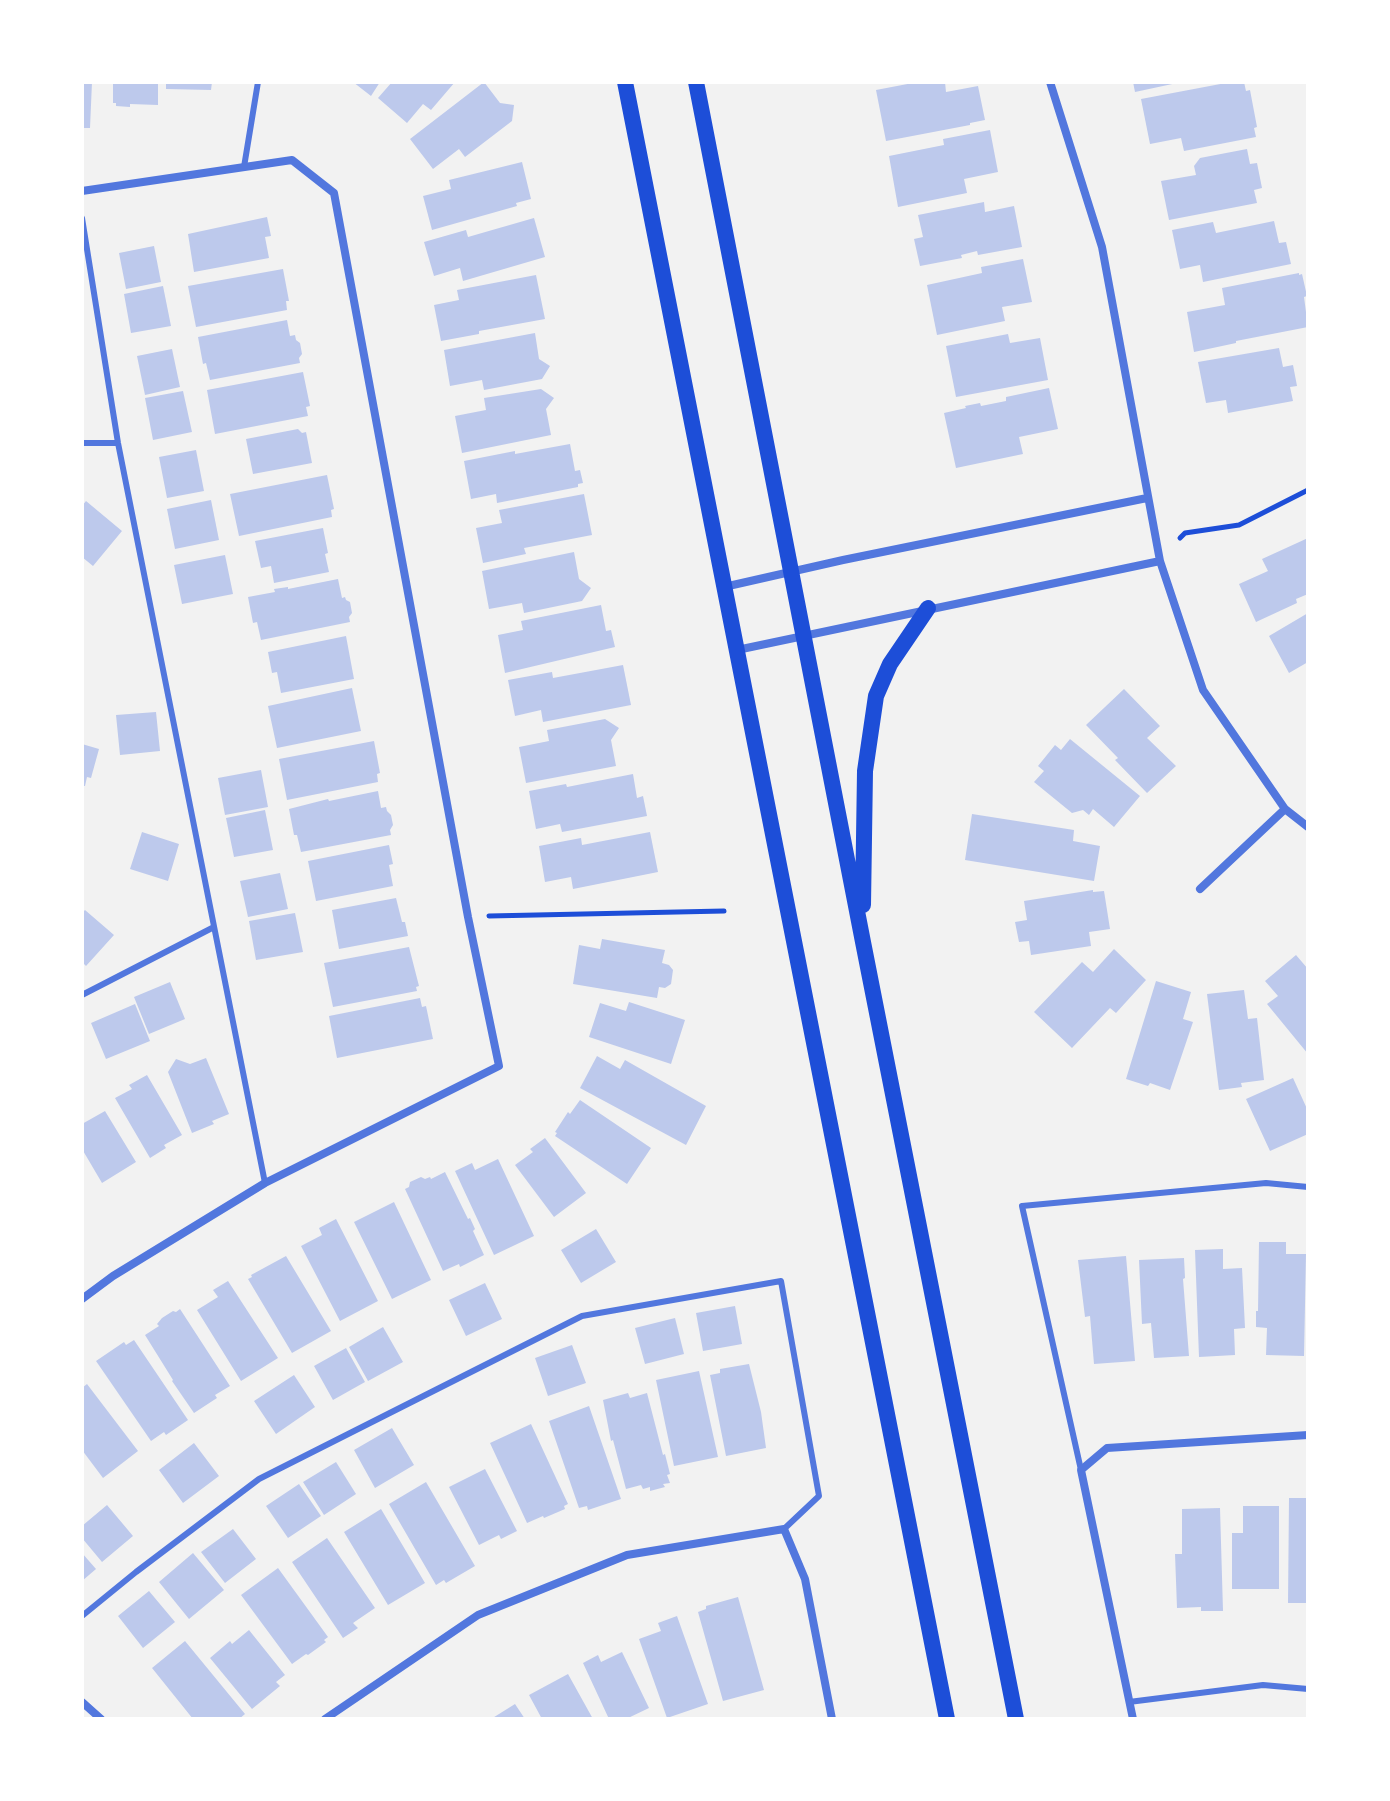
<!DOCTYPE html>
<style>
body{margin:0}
#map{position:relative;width:1390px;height:1801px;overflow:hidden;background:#f2f2f2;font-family:"Fira Sans Condensed",sans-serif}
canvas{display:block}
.frame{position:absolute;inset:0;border:84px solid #fff;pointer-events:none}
</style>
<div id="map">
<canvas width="1390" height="1801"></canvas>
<div class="frame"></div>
</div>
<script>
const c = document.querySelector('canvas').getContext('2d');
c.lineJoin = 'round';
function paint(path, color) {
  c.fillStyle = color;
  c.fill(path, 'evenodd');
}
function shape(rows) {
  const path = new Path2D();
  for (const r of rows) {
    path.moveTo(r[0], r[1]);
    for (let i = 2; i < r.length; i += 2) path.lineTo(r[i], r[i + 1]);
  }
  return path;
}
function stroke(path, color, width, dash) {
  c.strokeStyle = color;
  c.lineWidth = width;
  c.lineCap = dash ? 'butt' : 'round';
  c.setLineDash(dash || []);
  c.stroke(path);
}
paint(shape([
 [82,82,92,82,90,128,82,128],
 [113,82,158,82,158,105,130,104,130,107,116,106,116,103,113,103],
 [166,82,212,82,211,90,166,89],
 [353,82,380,82,371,96],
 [392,82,455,82,431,110,423,104,407,123,378,98],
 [484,82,500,103,514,105,512,121,465,157,459,149,433,169,410,139],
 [918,82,945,82,946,92,978,86,985,120,970,123,970,125,886,141,876,90],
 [1133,82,1177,82,1177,83,1135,92],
 [1231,82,1244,82,1246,91,1250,90,1257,127,1254,128,1256,137,1184,151,1181,138,1150,144,1141,99],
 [990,130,998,172,964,179,967,193,898,207,889,156,944,145,943,139],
 [1247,149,1250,164,1257,163,1262,188,1254,190,1257,203,1169,220,1161,181,1196,175,1194,166,1200,158],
 [522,162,531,199,516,203,517,206,432,230,423,196,451,189,449,180],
 [984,202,985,212,1014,206,1022,247,978,255,977,251,961,255,962,258,920,266,914,239,923,237,918,215],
 [267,217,271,236,265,237,269,258,194,272,188,234],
 [534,218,545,257,463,281,460,268,434,276,424,242,466,230,468,237],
 [1274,221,1279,243,1286,242,1291,264,1203,282,1200,265,1180,269,1172,230,1213,222,1216,233],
 [154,246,161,282,126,289,119,253],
 [1023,259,1032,302,1002,307,1005,321,937,335,927,285,982,273,981,267],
 [283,269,289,301,286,301,287,310,196,327,188,286],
 [1299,273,1299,275,1302,274,1307,296,1304,297,1308,327,1236,341,1236,343,1194,352,1187,312,1225,305,1222,288],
 [536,275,545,319,479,331,479,334,441,341,434,305,459,300,457,290],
 [163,286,171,326,131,333,124,294],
 [287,320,290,336,295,335,296,340,300,343,302,354,299,358,300,363,210,380,206,363,203,364,198,337],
 [535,333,539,359,550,366,542,379,484,390,482,380,450,386,444,350],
 [1008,334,1010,343,1040,338,1048,380,956,397,946,346],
 [1279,348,1283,367,1293,365,1297,386,1290,387,1293,401,1228,413,1226,400,1206,403,1198,362],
 [172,349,180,387,145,395,137,356],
 [303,372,310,406,306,407,308,416,215,434,207,390],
 [1049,388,1058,429,1019,437,1023,454,956,468,944,413,966,408,965,406,980,403,981,406,1006,401,1006,397],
 [541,389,554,398,546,409,551,435,462,453,455,416,486,410,484,398],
 [183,391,192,432,153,440,145,398],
 [298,429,302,433,306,432,312,463,253,474,246,439],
 [570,444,575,471,580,470,583,483,578,484,578,487,497,503,496,494,471,499,464,461,515,451,515,454],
 [196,450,204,491,167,498,159,457],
 [327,475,334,509,331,510,332,517,239,536,230,494],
 [584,494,592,535,524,548,526,554,483,563,476,528,502,523,499,510],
 [211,500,219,540,175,549,167,509],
 [86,501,122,531,93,566,82,557,82,506],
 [323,528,328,553,325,554,329,572,274,583,271,566,261,568,255,541],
 [1308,538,1308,594,1296,599,1297,603,1256,622,1239,584,1268,571,1262,559],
 [574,552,579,579,591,588,582,601,524,613,522,603,489,609,482,571],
 [225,555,233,594,182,604,174,565],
 [338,579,342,598,345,597,346,600,350,602,352,613,349,617,350,622,261,640,257,622,253,623,248,597,275,592,274,589,288,587,288,589],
 [601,605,606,631,611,630,615,647,505,673,498,635,523,630,521,621],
 [1308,613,1308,662,1289,673,1269,636],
 [346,636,354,679,281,693,277,672,272,673,268,652],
 [623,665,631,705,543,722,541,710,515,716,508,680,552,672,553,678],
 [352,688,361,731,277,748,268,706],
 [1124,689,1160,726,1147,738,1176,766,1147,793,1115,760,1118,758,1086,725],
 [156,712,160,751,120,755,116,715],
 [605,719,619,728,611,740,616,766,526,783,519,747,549,741,547,730],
 [1070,739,1140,796,1114,827,1093,809,1089,815,1083,810,1072,813,1034,782,1044,771,1038,766,1055,745,1061,750],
 [374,741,380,773,377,774,378,782,287,800,279,759],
 [82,744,99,749,91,778,87,777,85,786,82,786],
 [261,770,268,807,225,815,218,778],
 [633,774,637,798,643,796,647,816,562,832,560,824,536,829,529,791,566,784,567,787],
 [378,791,381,808,386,807,387,811,391,815,393,825,390,830,391,835,301,852,297,835,294,835,289,809,328,799,329,801],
 [265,810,273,850,234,857,226,818],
 [972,814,1074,830,1073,841,1100,846,1094,881,965,860],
 [142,832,179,844,168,881,130,869],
 [650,832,658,872,573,889,571,877,545,882,539,846,581,838,582,845],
 [389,845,393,864,389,865,393,886,316,901,308,861],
 [280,873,288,909,248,917,240,881],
 [1093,890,1093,892,1104,891,1110,929,1089,932,1091,946,1031,955,1029,941,1019,942,1015,922,1027,920,1024,901],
 [396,898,402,922,405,922,408,936,339,949,332,910],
 [85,910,114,935,86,966,82,962,82,913],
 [295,913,303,952,256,960,249,921],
 [602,939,665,950,662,963,669,965,673,970,671,984,665,988,659,987,657,998,573,984,579,945,600,949],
 [409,947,419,986,416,987,417,991,333,1007,324,963],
 [1114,949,1146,980,1116,1013,1110,1008,1072,1048,1034,1012,1082,962,1093,972],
 [1296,955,1308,969,1308,1054,1267,1004,1278,996,1265,981],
 [1156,981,1191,992,1183,1019,1193,1022,1170,1090,1150,1083,1148,1086,1126,1079],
 [170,982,185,1019,149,1034,134,997],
 [1244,990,1248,1019,1257,1018,1264,1080,1241,1083,1242,1087,1219,1090,1207,994],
 [420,998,422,1007,426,1006,433,1039,337,1058,329,1016],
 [629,1002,685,1020,671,1064,589,1037,600,1003,626,1011],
 [135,1004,150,1041,106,1059,91,1023],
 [597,1056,620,1069,625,1060,706,1106,686,1145,580,1088],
 [206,1058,229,1114,212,1121,214,1124,192,1133,168,1072,176,1059,190,1064],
 [147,1075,182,1135,164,1145,166,1148,150,1158,115,1098,132,1089,129,1085],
 [1293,1078,1308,1111,1308,1134,1270,1151,1246,1099],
 [580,1100,651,1148,627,1184,555,1136,557,1133,555,1132,568,1112,570,1114],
 [105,1111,136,1162,102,1183,82,1149,82,1124],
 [545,1138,586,1193,554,1217,515,1165,533,1152,530,1149],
 [498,1159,534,1236,494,1255,455,1171,472,1163,475,1170],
 [445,1172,468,1219,470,1218,475,1229,473,1231,484,1255,460,1267,459,1264,443,1271,405,1189,409,1187,410,1182,421,1177,425,1179,430,1177,431,1179],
 [394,1202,431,1280,392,1299,354,1222],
 [336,1219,378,1301,340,1321,301,1246,322,1235,319,1228],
 [596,1229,616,1262,581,1283,561,1250],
 [1259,1242,1286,1242,1286,1254,1306,1254,1304,1356,1266,1355,1267,1328,1256,1327,1256,1311,1258,1311],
 [1223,1249,1223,1269,1242,1268,1245,1328,1234,1329,1235,1355,1199,1357,1195,1250],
 [286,1256,331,1331,292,1353,248,1279,252,1277,251,1275],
 [1126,1256,1135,1361,1094,1364,1090,1316,1085,1317,1078,1260],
 [1184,1258,1185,1278,1183,1279,1189,1356,1154,1358,1151,1323,1142,1324,1139,1260],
 [228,1281,278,1358,241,1381,197,1310,218,1297,213,1290],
 [485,1283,502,1319,466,1336,449,1300],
 [735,1306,742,1344,703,1351,696,1313],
 [180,1309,230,1386,215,1395,217,1398,194,1413,172,1381,173,1380,145,1335,159,1326,157,1324,162,1318,173,1311,176,1312],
 [675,1318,684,1354,645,1364,635,1328],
 [383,1327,403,1362,368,1381,349,1347],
 [134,1340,188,1420,166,1435,164,1432,151,1441,96,1361,124,1342,126,1345],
 [572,1345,586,1383,548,1396,535,1358],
 [346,1348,365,1382,333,1400,314,1366],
 [749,1364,761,1412,766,1448,726,1456,710,1375,720,1373,720,1369],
 [699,1371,718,1457,674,1466,656,1380],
 [294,1375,315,1407,276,1434,254,1401],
 [87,1384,138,1451,103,1478,82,1450,82,1388],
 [628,1393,630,1398,647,1393,663,1455,665,1454,670,1474,667,1475,670,1483,663,1484,665,1487,650,1491,650,1487,643,1489,641,1485,626,1489,613,1440,611,1441,603,1400],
 [589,1406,621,1499,588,1510,587,1506,579,1508,549,1421],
 [531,1424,568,1504,564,1506,565,1509,544,1518,543,1516,527,1523,490,1443],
 [392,1428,414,1465,375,1488,354,1450],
 [194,1443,219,1476,183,1503,159,1470],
 [336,1462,356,1494,324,1515,303,1482],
 [485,1469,517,1531,501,1539,499,1535,479,1545,449,1487],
 [426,1482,475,1566,446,1583,444,1580,436,1585,389,1504],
 [299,1484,321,1516,288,1538,266,1506],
 [1289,1498,1308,1498,1308,1603,1288,1603],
 [107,1505,133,1536,102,1562,82,1538,82,1526],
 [1243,1506,1279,1506,1279,1589,1232,1589,1232,1533,1243,1533],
 [1220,1508,1223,1611,1201,1611,1201,1607,1177,1608,1175,1554,1182,1554,1182,1509],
 [381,1509,425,1583,388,1605,344,1532],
 [233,1529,256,1559,225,1583,201,1552],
 [327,1538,375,1608,353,1623,358,1628,343,1638,292,1562],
 [82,1553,96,1569,82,1581],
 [193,1553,224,1590,189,1619,159,1582],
 [278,1568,328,1637,324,1640,326,1642,308,1655,306,1654,292,1664,241,1595],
 [149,1591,175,1622,143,1648,118,1616],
 [738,1597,764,1690,723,1701,698,1612,706,1609,706,1606],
 [677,1616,708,1704,667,1718,639,1639,661,1631,658,1623],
 [249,1630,285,1675,276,1682,280,1686,252,1709,210,1658,230,1641,232,1644],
 [185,1641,245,1714,239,1719,193,1719,152,1668],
 [622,1652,649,1708,626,1719,609,1719,583,1663,598,1655,601,1662],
 [568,1674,593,1719,542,1719,529,1695],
 [515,1704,525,1719,491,1719]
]), '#bdc9ec');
stroke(shape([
 [1180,538,1185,533,1239,525,1308,490],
 [489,916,724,911]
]), '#1d4ed8', 5);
stroke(shape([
 [244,167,258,82],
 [82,218,118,443,265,1183],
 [82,443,118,443],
 [82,995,214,927],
 [1081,1470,1022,1206,1266,1183,1308,1187],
 [82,1616,136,1572,259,1479,582,1316,781,1281,819,1496,784,1529],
 [1129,1702,1263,1685,1308,1689]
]), '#5277de', 6);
stroke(shape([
 [1050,82,1102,247,1160,561,1203,690,1285,809,1308,827],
 [82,191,292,160,334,193,468,917,499,1066,265,1183,113,1276,82,1299],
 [724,587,843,560,1147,498],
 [737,650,1160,561],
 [1200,889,1285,809],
 [82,1702,101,1719],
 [325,1719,478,1615,627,1555,784,1529,805,1579,832,1719],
 [1133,1719,1081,1470,1107,1448,1308,1435]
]), '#5277de', 8);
stroke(shape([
 [625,82,947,1719],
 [696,82,863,942,1016,1719],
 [863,905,865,771,876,696,890,664,928,608]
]), '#1d4ed8', 16);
</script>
